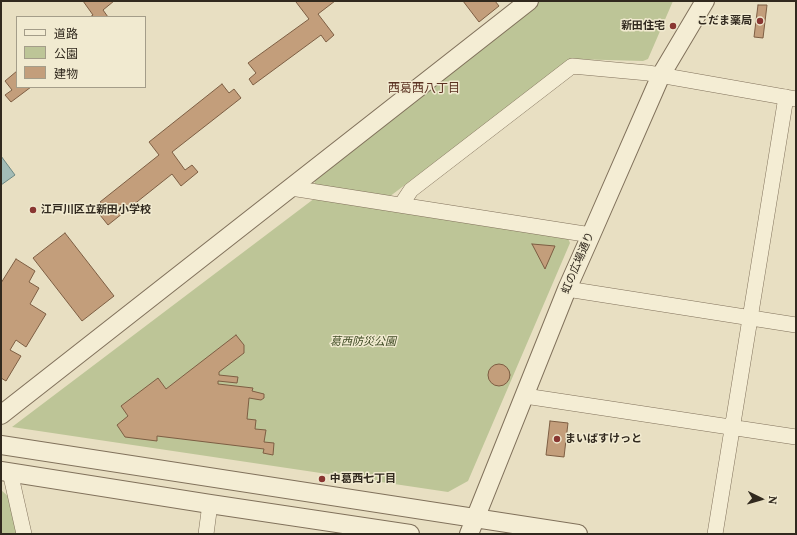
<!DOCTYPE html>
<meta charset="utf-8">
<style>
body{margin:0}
#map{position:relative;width:797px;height:535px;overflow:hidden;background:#e8dfc2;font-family:Lora,"Noto Sans JP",serif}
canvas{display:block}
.frame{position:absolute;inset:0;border:2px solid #31291e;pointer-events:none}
.legend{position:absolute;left:16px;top:16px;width:130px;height:72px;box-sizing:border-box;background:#f1ead0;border:1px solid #a49d89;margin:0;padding:5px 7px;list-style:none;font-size:12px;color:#31291e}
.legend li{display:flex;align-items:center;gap:8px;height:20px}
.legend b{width:20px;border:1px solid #a49d89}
.north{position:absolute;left:741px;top:479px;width:40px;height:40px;-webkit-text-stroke:3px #f1ead0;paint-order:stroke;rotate:95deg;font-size:11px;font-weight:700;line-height:16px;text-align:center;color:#31291e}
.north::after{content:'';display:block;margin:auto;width:14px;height:18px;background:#31291e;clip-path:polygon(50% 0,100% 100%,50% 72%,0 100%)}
</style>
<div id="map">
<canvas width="797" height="535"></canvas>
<div class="frame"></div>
<ul class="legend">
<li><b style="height:5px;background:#f4edd4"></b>道路</li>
<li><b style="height:11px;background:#bdc597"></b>公園</li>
<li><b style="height:11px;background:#c39e7b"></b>建物</li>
</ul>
<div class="north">N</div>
</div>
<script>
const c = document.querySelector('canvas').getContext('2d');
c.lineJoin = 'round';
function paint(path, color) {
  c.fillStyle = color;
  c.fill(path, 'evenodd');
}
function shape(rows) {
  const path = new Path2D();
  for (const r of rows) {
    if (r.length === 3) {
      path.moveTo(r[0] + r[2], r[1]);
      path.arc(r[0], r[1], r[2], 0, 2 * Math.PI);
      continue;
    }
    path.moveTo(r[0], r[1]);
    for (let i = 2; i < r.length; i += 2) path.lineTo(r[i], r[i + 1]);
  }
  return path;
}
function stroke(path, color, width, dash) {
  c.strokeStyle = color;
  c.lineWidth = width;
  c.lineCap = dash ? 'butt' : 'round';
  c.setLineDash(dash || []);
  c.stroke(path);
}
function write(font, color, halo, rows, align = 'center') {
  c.font = font + ' Lora,"Noto Sans JP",serif';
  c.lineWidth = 3;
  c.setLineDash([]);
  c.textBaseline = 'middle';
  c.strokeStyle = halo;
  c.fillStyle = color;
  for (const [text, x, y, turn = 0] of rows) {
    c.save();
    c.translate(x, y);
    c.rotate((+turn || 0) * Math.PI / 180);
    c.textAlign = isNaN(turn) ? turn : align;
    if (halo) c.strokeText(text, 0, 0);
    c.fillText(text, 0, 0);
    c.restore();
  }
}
paint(shape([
 [537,1,673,1,648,59,643,61,571,59,389,197,314,187,315,181],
 [315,198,567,236,570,243,468,481,448,492,12,427],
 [1,490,9,497,17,534,1,534]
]), '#bdc597');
const water = shape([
 [1,156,15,175,1,185,1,156]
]);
paint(water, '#a3bcb6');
stroke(water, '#6c8883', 1);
const building = shape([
 [83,1,114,1,103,10,108,17,90,17,93,15,83,1],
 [298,1,335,1,318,14,334,35,326,42,321,35,253,85,249,79,256,73,248,63,309,19,296,2,298,1],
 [463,1,495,1,499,6,479,22,463,1],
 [758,5,767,5,763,38,754,37,758,5],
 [17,71,17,87,31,87,11,102,5,95,12,90,5,81,17,71],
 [222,84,229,93,234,89,241,98,172,152,185,170,192,165,198,172,181,186,172,174,108,225,100,215,107,210,100,202,159,155,149,142,222,84],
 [65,233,114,296,82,321,33,258,65,233],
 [532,244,555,246,545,269,532,244],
 [16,259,35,271,29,282,39,288,30,304,46,314,26,347,16,340,10,350,21,356,6,381,1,378,1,283,16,259],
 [236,335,244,345,244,353,219,372,219,375,238,377,237,383,218,381,218,384,253,388,252,391,264,394,264,398,261,400,249,398,247,419,256,420,255,429,266,430,264,442,274,443,273,455,263,453,264,449,157,436,157,441,125,437,117,425,128,416,121,406,158,378,166,389,236,335],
 [499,375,11],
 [550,421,568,423,564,457,546,455,550,421]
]);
paint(building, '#c39e7b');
stroke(building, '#7d5e43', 1);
const minor = shape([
 [291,188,591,235],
 [401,205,411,190,572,66,648,73,796,99],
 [567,289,796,325],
 [525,396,796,437],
 [10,472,24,534],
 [206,534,210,504],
 [715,534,786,97]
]);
const tertiary = shape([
 [1,415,529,1],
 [1,445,578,534],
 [1,471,210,504,410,534],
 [469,534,567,289,591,235,661,75,705,1]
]);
stroke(minor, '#80715b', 16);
stroke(tertiary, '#80715b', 20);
stroke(minor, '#f4edd4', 15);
stroke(tertiary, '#f4edd4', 18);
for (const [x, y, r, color] of [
 [760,21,4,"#893631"],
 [673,26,4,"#893631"],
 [33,210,4,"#893631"],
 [557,439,4,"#893631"],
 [322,479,4,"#893631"]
]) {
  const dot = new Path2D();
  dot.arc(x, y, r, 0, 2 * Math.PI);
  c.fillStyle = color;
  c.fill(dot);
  stroke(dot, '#f1ead0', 1.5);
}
write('bold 11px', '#31291e', '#f1ead0', [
 ["こだま薬局",752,21,"right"],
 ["新田住宅",665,26,"right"],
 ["江戸川区立新田小学校",41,210],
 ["まいばすけっと",565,439],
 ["中葛西七丁目",330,479]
], 'left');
write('11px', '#31291e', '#f1ead0', [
 ["虹の広場通り",578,263,-67]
]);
write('italic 11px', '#404c26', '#f1ead0', [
 ["葛西防災公園",363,342]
]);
write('12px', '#5a3121', '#f1ead0', [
 ["西葛西八丁目",424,89]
]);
</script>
